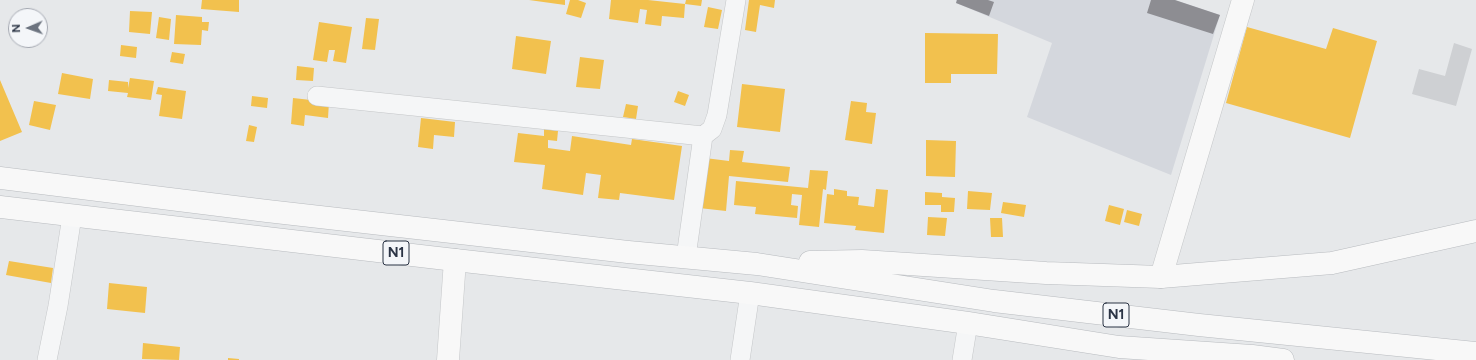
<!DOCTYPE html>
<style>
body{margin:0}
#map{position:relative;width:1476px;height:360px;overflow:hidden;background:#e6e8ea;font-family:Figtree,sans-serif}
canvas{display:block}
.north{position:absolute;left:8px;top:8px;width:40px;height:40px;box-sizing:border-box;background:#f4f6f9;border:1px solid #a4a8b1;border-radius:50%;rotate:268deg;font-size:11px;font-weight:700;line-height:16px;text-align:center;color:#2b3445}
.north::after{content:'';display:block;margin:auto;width:14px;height:18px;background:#6c737f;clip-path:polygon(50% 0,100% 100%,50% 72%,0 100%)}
</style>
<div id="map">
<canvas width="1476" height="360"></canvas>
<div class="north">N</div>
</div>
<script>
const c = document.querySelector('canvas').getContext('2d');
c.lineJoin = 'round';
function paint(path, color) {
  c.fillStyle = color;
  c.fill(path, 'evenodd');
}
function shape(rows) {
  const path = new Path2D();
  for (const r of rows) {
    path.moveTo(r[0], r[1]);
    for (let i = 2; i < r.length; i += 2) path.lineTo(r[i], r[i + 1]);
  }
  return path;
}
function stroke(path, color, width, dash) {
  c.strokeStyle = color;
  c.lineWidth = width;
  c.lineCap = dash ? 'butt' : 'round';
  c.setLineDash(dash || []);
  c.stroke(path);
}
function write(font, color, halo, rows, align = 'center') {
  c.font = font + ' Figtree,sans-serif';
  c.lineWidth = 4;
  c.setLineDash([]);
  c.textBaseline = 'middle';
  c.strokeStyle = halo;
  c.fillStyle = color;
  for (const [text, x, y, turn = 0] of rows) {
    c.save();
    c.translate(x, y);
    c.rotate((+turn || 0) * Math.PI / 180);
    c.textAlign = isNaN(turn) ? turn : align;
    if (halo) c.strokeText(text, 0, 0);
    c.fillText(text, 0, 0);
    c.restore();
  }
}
paint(shape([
 [956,0,1175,0,1220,15,1171,175,1027,117,1052,43,956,3]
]), '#d4d7dd');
paint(shape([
 [202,0,239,0,239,12,201,9],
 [529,0,565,0,565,5],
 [570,0,578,0,586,3,581,18,566,14],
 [611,0,648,0,685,4,684,18,662,16,661,26,645,24,647,10,640,9,638,23,609,19],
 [686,0,702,0,701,6,685,4],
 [749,0,775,0,774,8,760,5,756,32,745,30],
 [708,7,722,10,718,29,704,27],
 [130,11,152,12,150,34,129,32],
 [176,15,202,17,202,22,209,22,208,31,202,30,201,45,174,44],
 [159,17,171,19,169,40,156,38],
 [366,18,379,19,375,50,362,49],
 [319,22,352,27,346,63,333,61,335,50,329,50,327,62,313,60],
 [1247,27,1326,49,1333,28,1377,41,1350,138,1226,103],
 [925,33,998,34,997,74,951,74,951,83,925,83],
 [516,36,551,41,546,74,512,69],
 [121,45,137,47,136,58,120,56],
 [172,52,185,54,183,64,170,62],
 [580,57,604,60,600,89,576,87],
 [297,66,314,68,313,81,296,80],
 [62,73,93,79,90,99,58,94],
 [130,78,154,81,151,100,127,97,128,93,108,91,109,80,128,82,128,88],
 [0,80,22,132,0,141],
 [742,84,785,89,780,132,737,127],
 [158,87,186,91,182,119,159,116,162,95,156,94],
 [678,91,689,95,685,106,674,102],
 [252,96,268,98,267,108,251,106],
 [293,98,329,102,328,118,305,115,304,126,291,124],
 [34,101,56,105,50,130,29,125],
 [851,101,867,103,866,112,876,113,872,144,845,140],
 [626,104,638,106,636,119,623,117],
 [421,118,455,122,454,137,434,135,433,149,418,147],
 [249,125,257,127,254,142,246,141],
 [544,129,558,131,557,141,548,140,548,148,570,151,572,136,631,145,632,139,682,146,674,200,620,193,619,200,598,198,601,175,586,173,583,195,542,189,545,165,514,162,518,133,544,136],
 [926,140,956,141,955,177,926,176],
 [730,150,744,151,742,162,790,167,788,182,729,176,726,211,699,208,705,158,729,161],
 [810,170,828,171,826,190,823,189,819,227,799,225,802,195,792,194,791,205,798,206,797,218,755,214,756,207,734,205,736,181,808,188],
 [834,189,847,191,847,196,859,197,858,205,874,207,876,189,888,190,884,233,855,230,856,226,824,223,827,194,834,195],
 [968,191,992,193,990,210,967,209],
 [925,192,942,193,942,197,955,198,954,212,941,212,941,205,925,205],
 [1003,202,1026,205,1024,217,1001,213],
 [1109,205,1124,209,1120,225,1105,221],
 [1127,210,1142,214,1139,226,1124,222],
 [928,217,947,218,945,236,927,235],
 [990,218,1002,218,1003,237,991,237],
 [9,261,53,268,51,283,6,275],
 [109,283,147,287,145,313,107,309],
 [143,343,180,347,179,360,142,359],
 [228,358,239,359,239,360,228,360]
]), '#f2c14e');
paint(shape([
 [957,0,988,0,994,2,989,16,956,3],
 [1151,0,1175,0,1220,15,1213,34,1147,13]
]), '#8d8d92');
paint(shape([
 [1454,43,1472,49,1456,106,1412,94,1419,69,1445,76]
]), '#ced0d3');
const street = shape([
 [317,96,703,136],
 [686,257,703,136,712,129,717,115,736,0],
 [47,360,58,306,72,216],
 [740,360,750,293],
 [962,360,968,323]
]);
const secondary = shape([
 [1161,277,1243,0],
 [448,360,455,260]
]);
const highway = shape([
 [0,178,267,211,628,252,757,264,994,301,1199,325,1476,353],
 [0,207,455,260,750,293,968,323,1119,347,1252,356,1283,360],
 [810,262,862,261,1046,273,1161,277,1332,263,1476,231]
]);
stroke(street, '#c4c6c8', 20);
stroke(secondary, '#c4c6c8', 23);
stroke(highway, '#b8bbbf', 23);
stroke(street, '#f5f6f7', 19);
stroke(secondary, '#f8f8f8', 22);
stroke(highway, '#f8f8f8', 22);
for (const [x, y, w] of [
 [396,253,26],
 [1116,315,26]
]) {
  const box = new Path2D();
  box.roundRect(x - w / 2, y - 12, w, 24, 3);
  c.fillStyle = '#f4f6f9';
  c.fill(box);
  stroke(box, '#2b3445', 1);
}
write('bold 14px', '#2b3445', null, [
 ["N1",396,253],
 ["N1",1116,315]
]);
</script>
